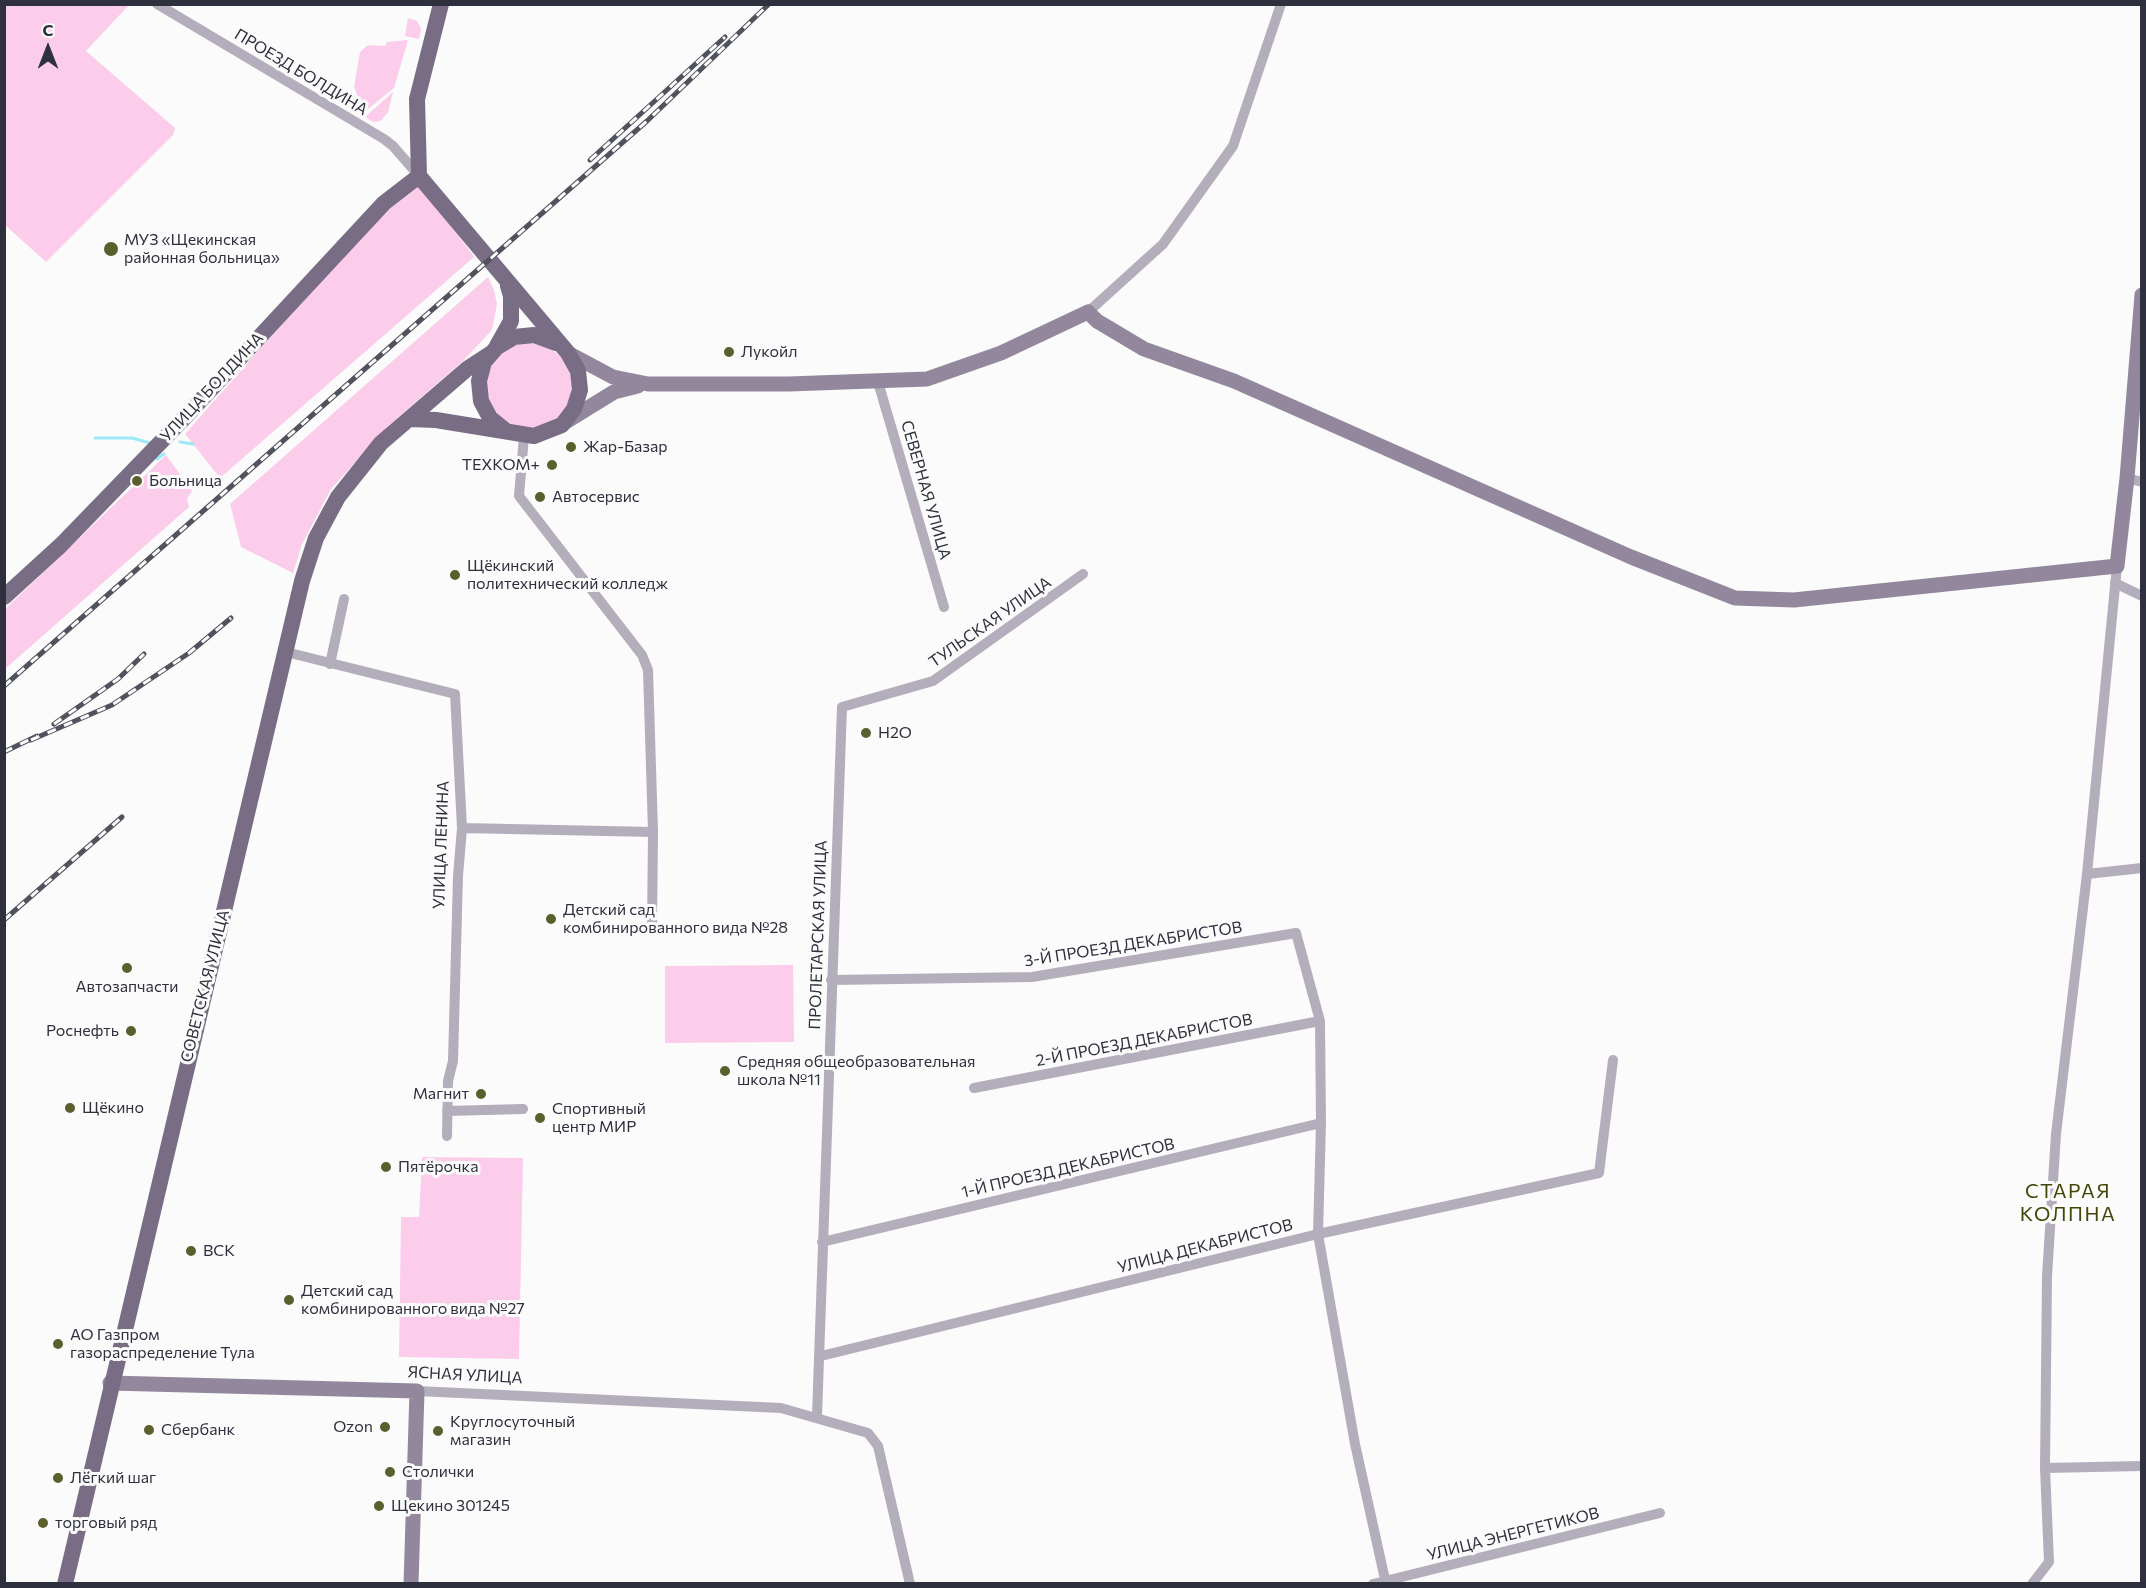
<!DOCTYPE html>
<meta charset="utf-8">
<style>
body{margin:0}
#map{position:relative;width:2146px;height:1588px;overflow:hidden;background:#fbfbfb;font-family:Commissioner,sans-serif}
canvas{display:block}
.frame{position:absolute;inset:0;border:6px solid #2e303d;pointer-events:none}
.north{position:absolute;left:18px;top:18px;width:60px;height:60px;-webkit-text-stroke:4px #fbfbfb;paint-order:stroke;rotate:0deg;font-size:16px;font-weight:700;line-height:24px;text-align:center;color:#2e303d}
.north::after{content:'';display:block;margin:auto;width:21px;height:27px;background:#2e303d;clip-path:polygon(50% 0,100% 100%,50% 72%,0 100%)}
</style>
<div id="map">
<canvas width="2146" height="1588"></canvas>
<div class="frame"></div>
<div class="north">С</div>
</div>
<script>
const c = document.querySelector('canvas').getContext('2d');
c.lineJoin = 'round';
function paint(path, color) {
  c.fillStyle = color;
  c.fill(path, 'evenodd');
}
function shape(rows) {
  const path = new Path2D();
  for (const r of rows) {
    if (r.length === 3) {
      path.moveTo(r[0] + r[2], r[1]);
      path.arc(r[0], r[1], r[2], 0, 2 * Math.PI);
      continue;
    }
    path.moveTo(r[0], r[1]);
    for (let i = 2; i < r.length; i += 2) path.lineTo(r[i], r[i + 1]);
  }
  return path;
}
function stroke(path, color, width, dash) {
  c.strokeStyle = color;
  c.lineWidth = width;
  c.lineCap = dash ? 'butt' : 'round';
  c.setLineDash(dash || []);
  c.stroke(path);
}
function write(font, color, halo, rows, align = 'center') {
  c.font = font + ' Commissioner,sans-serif';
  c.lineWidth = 6;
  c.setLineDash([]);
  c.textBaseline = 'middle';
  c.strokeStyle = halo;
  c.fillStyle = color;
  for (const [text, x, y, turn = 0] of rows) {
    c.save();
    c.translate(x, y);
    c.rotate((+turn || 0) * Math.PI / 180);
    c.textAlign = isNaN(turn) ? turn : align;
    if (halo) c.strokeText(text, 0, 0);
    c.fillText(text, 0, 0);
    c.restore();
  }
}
paint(shape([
 [5,4,129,5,86,51,175,128,173,135,46,262,5,225],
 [408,18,417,21,421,29,419,39,405,36],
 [408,40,394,88,363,113,354,86,360,52,368,45,385,46,387,42],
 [393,92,388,112,381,121,373,122,365,117],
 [419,181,474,257,220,478,185,434,387,205],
 [488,277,494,290,497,304,492,330,463,361,388,426,331,489,302,544,293,573,241,547,230,504],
 [529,386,43],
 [166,455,192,491,187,499,189,507,5,669,5,609],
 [793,965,794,1042,665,1043,665,966],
 [422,1157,523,1158,519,1359,399,1357,401,1217,419,1217]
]), '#fccdeb');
stroke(shape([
 [95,438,132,438,150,443],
 [180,442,193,444],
 [157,459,164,454]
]), '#9ce9f7', 3);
stroke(shape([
 [157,4,384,139,393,146,419,176],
 [1088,312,1163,244,1233,146,1281,4],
 [878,382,944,607],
 [2127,478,2142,482],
 [2115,583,2142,596],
 [286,652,455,694,462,828,458,876,453,1061,448,1081,447,1136],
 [330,664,344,599],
 [462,828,653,832,648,670,642,655,519,496,524,436],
 [2087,874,2142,868],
 [652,928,653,832],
 [831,980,1032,977,1296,933,1320,1021,1321,1123,1318,1234,1355,1444,1386,1584],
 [974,1088,1320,1021],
 [447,1111,523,1109],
 [822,1242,1321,1123],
 [821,1356,1318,1234,1599,1173,1613,1060],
 [417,1391,781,1408,868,1433,878,1446,910,1584],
 [817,1416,842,707,933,681,1083,574],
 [2045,1468,2142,1466],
 [1373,1584,1660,1513],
 [2032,1584,2049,1562,2045,1468,2047,1276,2056,1134,2087,874,2117,566]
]), '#b4adbb', 10);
stroke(shape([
 [568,353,613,377,648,384,789,384,927,379,1001,353,1088,312,1097,321,1144,349,1234,381,1631,557,1735,598,1794,600,2117,566,2127,478,2142,295],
 [567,421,614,392,638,386],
 [110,1383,417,1391,411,1584]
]), '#92879c', 15);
stroke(shape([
 [497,346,511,321,511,296,508,286],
 [409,419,436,420,534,436,562,425,574,409,580,390,578,371,568,353,419,176,417,99,441,4],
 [506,431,490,418,481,401,479,381,484,362,497,347,514,337,534,335,556,343],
 [4,597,61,545,187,415,384,203,419,176],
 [65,1584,302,581,316,538,338,497,381,443,467,369,490,354]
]), '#796d85', 16);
const rail = shape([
 [590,160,725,37],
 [4,686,647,121,769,4],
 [54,724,118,679,144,654],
 [31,740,112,705,189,653,231,618],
 [4,752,37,736],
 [4,920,122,817]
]);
stroke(rail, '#50525d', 5);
stroke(rail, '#fbfbfb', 3, [9]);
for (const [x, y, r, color] of [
 [111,249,8,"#5b5f2d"],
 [729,352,6,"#5b5f2d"],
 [571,447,6,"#5b5f2d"],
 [552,465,6,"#5b5f2d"],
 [137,481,6,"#5b5f2d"],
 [540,497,6,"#5b5f2d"],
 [455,575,6,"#5b5f2d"],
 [866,733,6,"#5b5f2d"],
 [551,919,6,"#5b5f2d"],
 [127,968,6,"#5b5f2d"],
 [131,1031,6,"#5b5f2d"],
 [725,1071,6,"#5b5f2d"],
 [481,1094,6,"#5b5f2d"],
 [70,1108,6,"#5b5f2d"],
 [540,1118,6,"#5b5f2d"],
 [386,1167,6,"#5b5f2d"],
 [191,1251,6,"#5b5f2d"],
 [289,1300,6,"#5b5f2d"],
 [58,1344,6,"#5b5f2d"],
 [385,1427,6,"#5b5f2d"],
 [149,1430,6,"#5b5f2d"],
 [438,1431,6,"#5b5f2d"],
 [390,1472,6,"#5b5f2d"],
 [58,1478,6,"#5b5f2d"],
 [379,1506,6,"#5b5f2d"],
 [43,1523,6,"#5b5f2d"]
]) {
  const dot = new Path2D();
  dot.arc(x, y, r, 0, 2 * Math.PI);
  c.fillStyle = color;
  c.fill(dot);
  stroke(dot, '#fbfbfb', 2);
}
write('16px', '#2e303d', '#fbfbfb', [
 ["ПРОЕЗД БОЛДИНА",301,72,31],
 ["УЛИЦА БОЛДИНА",212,387,-47],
 ["СЕВЕРНАЯ УЛИЦА",926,490,74],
 ["ТУЛЬСКАЯ УЛИЦА",990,622,-35],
 ["УЛИЦА ЛЕНИНА",441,845,-88],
 ["ПРОЛЕТАРСКАЯ УЛИЦА",818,935,-88],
 ["3-Й ПРОЕЗД ДЕКАБРИСТОВ",1133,944,-9],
 ["СОВЕТСКАЯ УЛИЦА",205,986,-76],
 ["2-Й ПРОЕЗД ДЕКАБРИСТОВ",1144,1040,-11],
 ["1-Й ПРОЕЗД ДЕКАБРИСТОВ",1068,1168,-13],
 ["УЛИЦА ДЕКАБРИСТОВ",1205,1246,-14],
 ["ЯСНАЯ УЛИЦА",465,1375,3],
 ["УЛИЦА ЭНЕРГЕТИКОВ",1513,1534,-14]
]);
write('16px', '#2e303d', '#fbfbfb', [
 ["МУЗ «Щекинская",124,240],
 ["районная больница»",124,258],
 ["Лукойл",741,352],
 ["Жар-Базар",583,447],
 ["ТЕХКОМ+",540,465,"right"],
 ["Больница",149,481],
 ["Автосервис",552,497],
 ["Щёкинский",467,566],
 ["политехнический колледж",467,584],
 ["Н2О",878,733],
 ["Детский сад",563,910],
 ["комбинированного вида №28",563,928],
 ["Автозапчасти",127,987,"center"],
 ["Роснефть",119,1031,"right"],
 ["Средняя общеобразовательная",737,1062],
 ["школа №11",737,1080],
 ["Магнит",469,1094,"right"],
 ["Щёкино",82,1108],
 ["Спортивный",552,1109],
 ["центр МИР",552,1127],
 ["Пятёрочка",398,1167],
 ["ВСК",203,1251],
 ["Детский сад",301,1291],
 ["комбинированного вида №27",301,1309],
 ["АО Газпром",70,1335],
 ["газораспределение Тула",70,1353],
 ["Круглосуточный",450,1422],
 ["магазин",450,1440],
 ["Ozon",373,1427,"right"],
 ["Сбербанк",161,1430],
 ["Столички",402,1472],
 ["Лёгкий шаг",70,1478],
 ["Щекино 301245",391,1506],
 ["торговый ряд",55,1523]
], 'left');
c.letterSpacing = '1.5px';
write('20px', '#424606', '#fbfbfb', [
 ["СТАРАЯ",2068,1191],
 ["КОЛПНА",2068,1214]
]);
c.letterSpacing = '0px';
</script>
